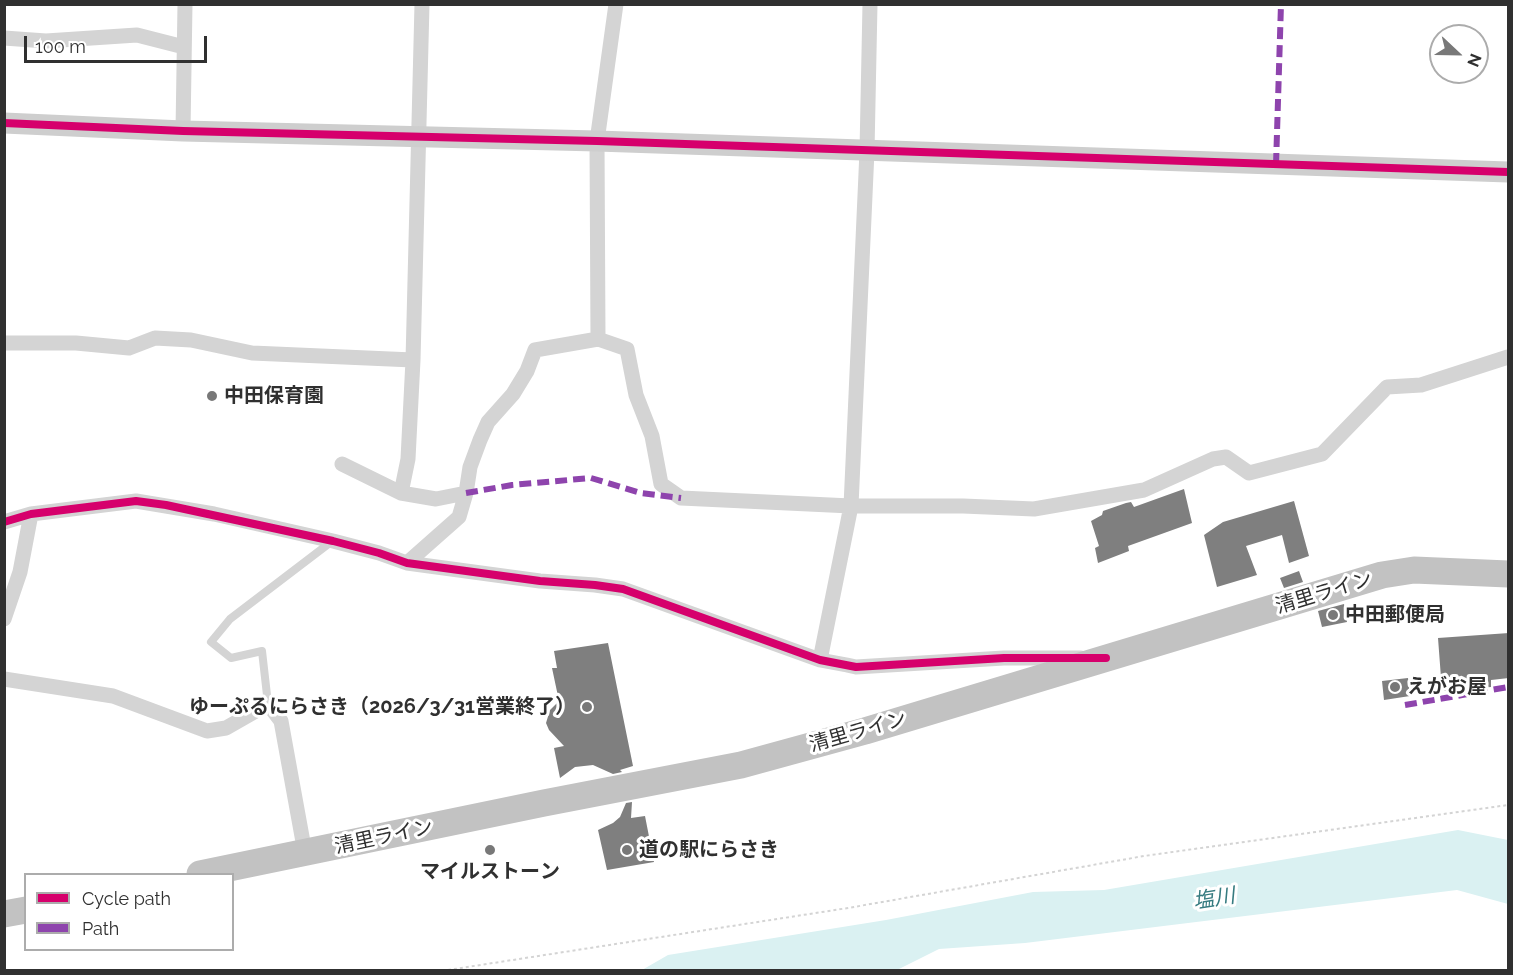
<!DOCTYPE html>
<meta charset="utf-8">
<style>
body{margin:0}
#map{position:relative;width:1513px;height:975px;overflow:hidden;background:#fff;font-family:Raleway,sans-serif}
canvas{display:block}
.frame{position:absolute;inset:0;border:6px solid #303030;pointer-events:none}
.legend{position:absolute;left:24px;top:873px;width:210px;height:78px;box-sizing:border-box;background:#fff;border:2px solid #acacac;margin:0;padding:8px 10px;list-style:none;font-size:18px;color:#303030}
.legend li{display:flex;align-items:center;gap:12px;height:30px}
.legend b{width:30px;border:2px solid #acacac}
.north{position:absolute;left:1429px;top:24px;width:60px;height:60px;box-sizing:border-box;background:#fff;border:2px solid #acacac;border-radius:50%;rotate:112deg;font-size:16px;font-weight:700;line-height:24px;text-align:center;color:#303030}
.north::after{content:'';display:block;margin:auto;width:21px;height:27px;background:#787878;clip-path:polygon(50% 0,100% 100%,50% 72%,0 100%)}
.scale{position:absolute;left:24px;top:36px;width:183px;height:27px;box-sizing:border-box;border:3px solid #303030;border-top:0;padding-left:8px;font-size:18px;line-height:21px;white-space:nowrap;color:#303030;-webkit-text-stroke:4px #fff;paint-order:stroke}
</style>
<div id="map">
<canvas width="1513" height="975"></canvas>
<div class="frame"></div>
<ul class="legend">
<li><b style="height:8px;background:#d6006c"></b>Cycle path</li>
<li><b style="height:8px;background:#8e44ad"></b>Path</li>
</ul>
<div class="north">N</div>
<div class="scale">100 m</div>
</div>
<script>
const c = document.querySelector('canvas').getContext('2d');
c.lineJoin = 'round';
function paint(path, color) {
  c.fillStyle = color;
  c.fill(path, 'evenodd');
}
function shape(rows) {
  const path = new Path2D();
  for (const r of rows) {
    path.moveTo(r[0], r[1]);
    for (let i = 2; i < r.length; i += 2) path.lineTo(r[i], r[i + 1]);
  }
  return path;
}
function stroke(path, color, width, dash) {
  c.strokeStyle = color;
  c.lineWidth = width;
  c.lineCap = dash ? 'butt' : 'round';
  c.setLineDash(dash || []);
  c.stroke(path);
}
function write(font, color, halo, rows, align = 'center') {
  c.font = font + ' Raleway,"Noto Sans JP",sans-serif';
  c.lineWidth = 6;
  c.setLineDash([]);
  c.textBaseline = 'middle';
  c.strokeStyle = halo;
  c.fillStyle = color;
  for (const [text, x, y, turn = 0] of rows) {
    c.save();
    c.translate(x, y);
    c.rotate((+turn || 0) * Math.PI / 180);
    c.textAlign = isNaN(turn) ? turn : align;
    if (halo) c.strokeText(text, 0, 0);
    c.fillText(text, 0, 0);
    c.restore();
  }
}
paint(shape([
 [1458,830,1508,840,1508,904,1457,890,1025,943,939,949,897,970,642,970,668,955,886,920,1033,892,1104,890]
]), '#daf1f2');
paint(shape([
 [1184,489,1192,523,1128,546,1129,551,1098,563,1095,548,1099,546,1091,521,1102,515,1103,511,1126,503,1131,502,1134,507],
 [1294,501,1309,556,1289,563,1282,535,1246,546,1257,575,1217,587,1204,535,1223,522],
 [1299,571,1303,582,1284,588,1280,578],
 [1344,604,1347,622,1322,627,1318,611],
 [1509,633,1509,678,1491,680,1491,687,1442,691,1438,638],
 [608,643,633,766,620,770,622,772,613,774,593,765,575,767,560,778,554,748,564,746,549,730,546,723,550,710,559,701,552,668,557,668,554,651],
 [1408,678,1410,696,1384,700,1382,681],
 [632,802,631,818,645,816,654,862,607,870,598,830,613,823,620,817,626,803]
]), '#7f7f7f');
stroke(shape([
 [448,970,848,908,1144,856,1508,805]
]), '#d4d4d4', 2, [3, 3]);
stroke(shape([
 [268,704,262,651,231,658,211,642,230,619,331,542]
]), '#d4d4d4', 8);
stroke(shape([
 [4,38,46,41,137,35,184,47],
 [183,131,185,4],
 [598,339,627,349,636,395,652,436,661,484,681,498,851,506,963,506,1034,509,1144,490,1213,459,1226,457,1249,473,1322,454,1387,387,1421,385,1508,357],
 [4,343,76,343,129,348,155,338,191,340,252,353,413,360],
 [342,464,401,493,436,499,466,493],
 [401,493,408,459,413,360,422,4],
 [4,522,31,514,136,501,214,514,333,541,379,553,407,563,540,581,595,585,623,589,820,660,847,665,856,667,1004,658,1081,658],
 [407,563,459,517,466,493,470,467,480,440,488,422,513,394,527,371,535,350,598,339,597,141,616,4],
 [4,619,20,572,31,514],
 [820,660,851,506,867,151,870,4],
 [4,679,113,696,207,731,226,728,268,704,281,721,305,853]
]), '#d4d4d4', 15);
stroke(shape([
 [4,123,183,131,597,141,1508,172]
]), '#cecece', 21);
stroke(shape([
 [200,874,544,803,741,765,865,731,1382,575,1414,570,1508,574],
 [4,914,26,910]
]), '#c2c2c2', 27);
stroke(shape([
 [1276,165,1281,4],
 [466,493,512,485,591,478,641,493,681,498],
 [1405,705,1508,687]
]), '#8e44ad', 6, [12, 6]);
stroke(shape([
 [4,123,183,131,597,141,1508,172],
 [4,522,31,514,136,501,166,505,333,541,379,553,407,563,540,581,595,585,623,589,820,660,856,667,1004,658,1106,658]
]), '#d6006c', 8);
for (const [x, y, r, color] of [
 [212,396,6,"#787878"],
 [1333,615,6,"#787878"],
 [1395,687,6,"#787878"],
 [587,707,6,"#787878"],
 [490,850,6,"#787878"],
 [627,850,6,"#787878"]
]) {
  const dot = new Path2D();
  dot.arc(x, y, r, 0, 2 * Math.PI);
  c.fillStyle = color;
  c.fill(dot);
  stroke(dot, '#fff', 2);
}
write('bold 20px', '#303030', '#fff', [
 ["中田保育園",224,396],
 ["中田郵便局",1345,615],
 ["えがお屋",1407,687],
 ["ゆーぷるにらさき（2026/3/31営業終了）",575,707,"right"],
 ["道の駅にらさき",639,850],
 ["マイルストーン",490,872,"center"]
], 'left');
write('20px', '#303030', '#fff', [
 ["清里ライン",1324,593,-17],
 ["清里ライン",858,732,-16],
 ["清里ライン",384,837,-12]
]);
write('italic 21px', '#367b80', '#fff', [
 ["塩川",1214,899,-9]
]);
</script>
